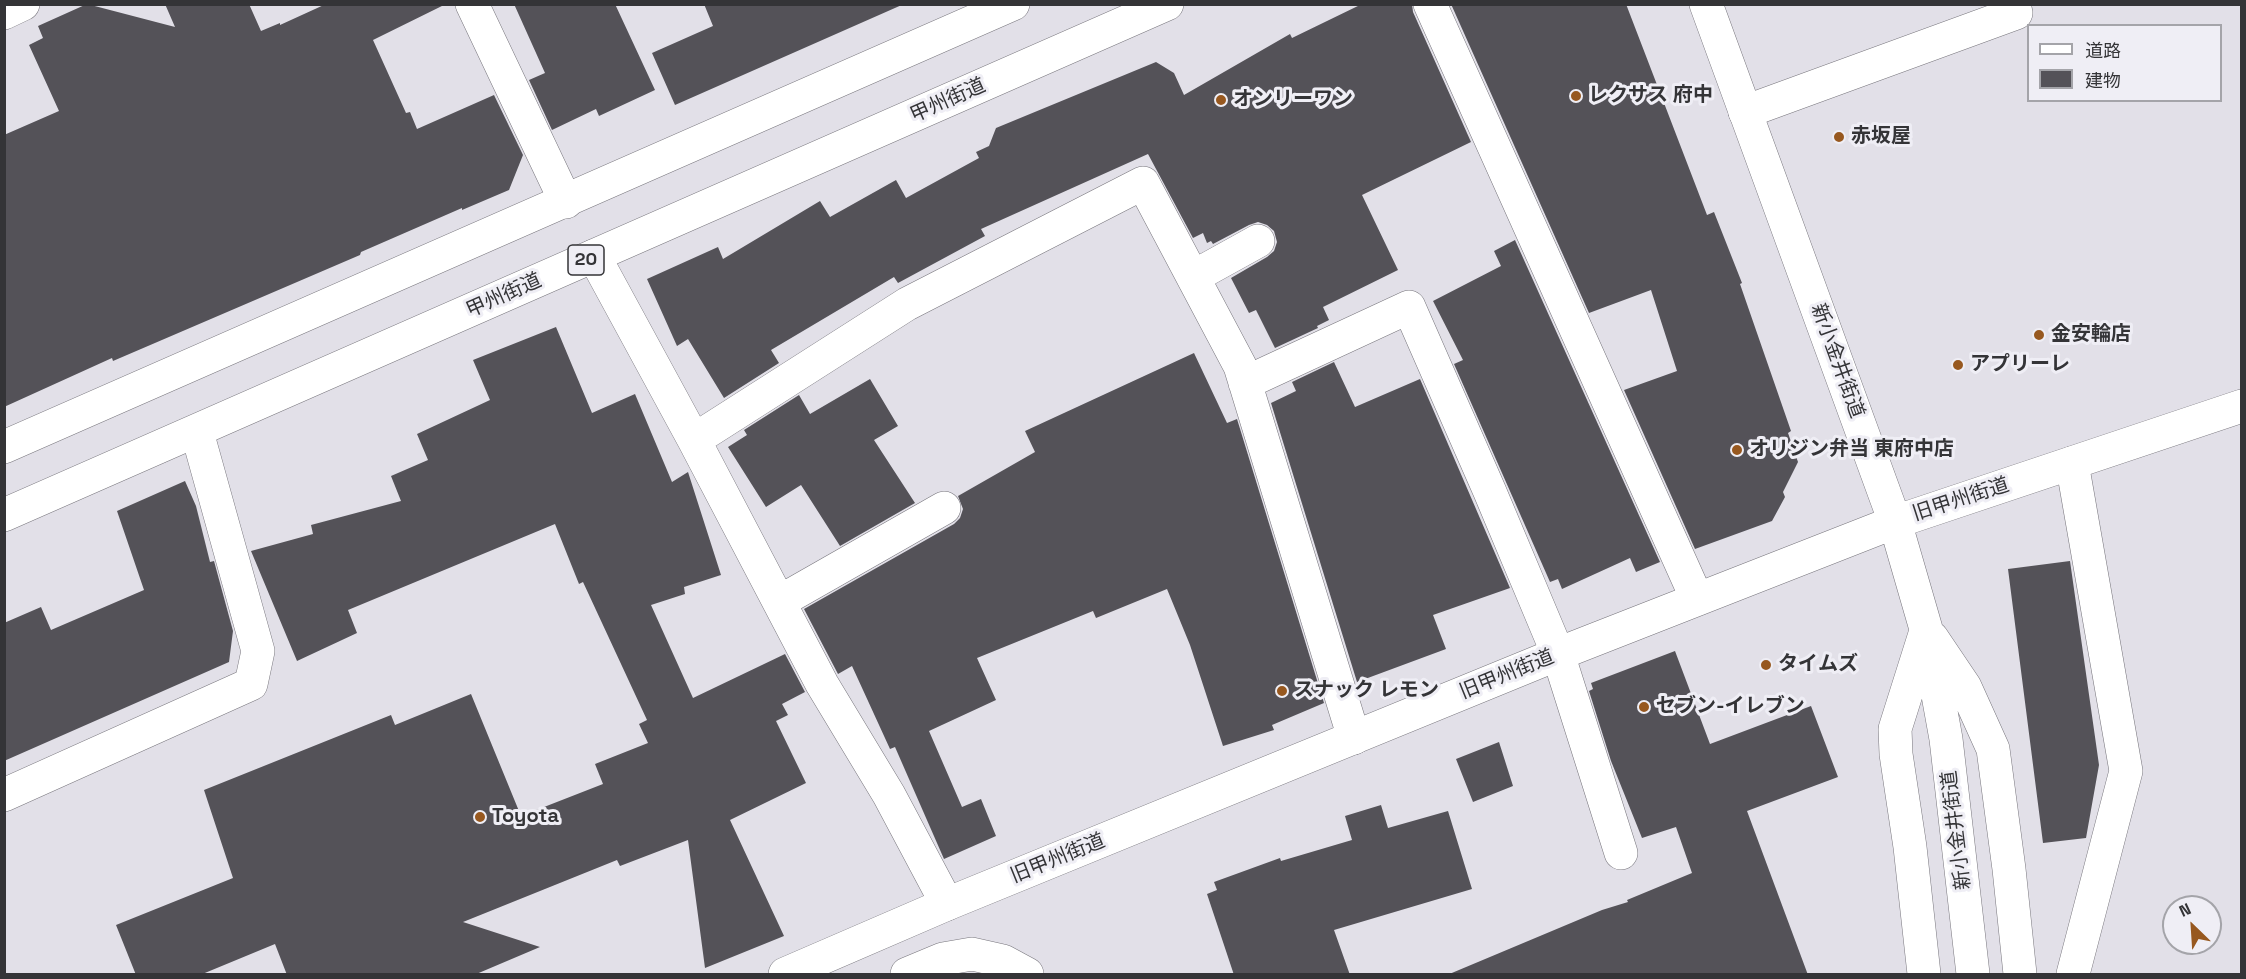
<!DOCTYPE html>
<meta charset="utf-8">
<style>
body{margin:0}
#map{position:relative;width:2246px;height:979px;overflow:hidden;background:#e2e0e8;font-family:"Space Grotesk","Noto Sans JP",sans-serif}
canvas{display:block}
.frame{position:absolute;inset:0;border:6px solid #343437;pointer-events:none}
.legend{position:absolute;left:2027px;top:24px;width:195px;height:78px;box-sizing:border-box;background:#efeef5;border:2px solid #a4a4a9;margin:0;padding:8px 10px;list-style:none;font-size:18px;color:#343437}
.legend li{display:flex;align-items:center;gap:12px;height:30px}
.legend b{width:30px;border:2px solid #a4a4a9}
.north{position:absolute;left:2162px;top:895px;width:60px;height:60px;box-sizing:border-box;background:#efeef5;border:2px solid #a4a4a9;border-radius:50%;rotate:335deg;font-size:16px;font-weight:700;line-height:24px;text-align:center;color:#343437}
.north::after{content:'';display:block;margin:auto;width:21px;height:27px;background:#97581f;clip-path:polygon(50% 0,100% 100%,50% 72%,0 100%)}
</style>
<div id="map">
<canvas width="2246" height="979"></canvas>
<div class="frame"></div>
<ul class="legend">
<li><b style="height:8px;background:#fff"></b>道路</li>
<li><b style="height:16px;background:#545258"></b>建物</li>
</ul>
<div class="north">N</div>
</div>
<script>
const c = document.querySelector('canvas').getContext('2d');
c.lineJoin = 'round';
function paint(path, color) {
  c.fillStyle = color;
  c.fill(path, 'evenodd');
}
function shape(rows) {
  const path = new Path2D();
  for (const r of rows) {
    path.moveTo(r[0], r[1]);
    for (let i = 2; i < r.length; i += 2) path.lineTo(r[i], r[i + 1]);
  }
  return path;
}
function stroke(path, color, width, dash) {
  c.strokeStyle = color;
  c.lineWidth = width;
  c.lineCap = dash ? 'butt' : 'round';
  c.setLineDash(dash || []);
  c.stroke(path);
}
function write(font, color, halo, rows, align = 'center') {
  c.font = font + ' "Space Grotesk","Noto Sans JP",sans-serif';
  c.lineWidth = 6;
  c.setLineDash([]);
  c.textBaseline = 'middle';
  c.strokeStyle = halo;
  c.fillStyle = color;
  for (const [text, x, y, turn = 0] of rows) {
    c.save();
    c.translate(x, y);
    c.rotate((+turn || 0) * Math.PI / 180);
    c.textAlign = isNaN(turn) ? turn : align;
    if (halo) c.strokeText(text, 0, 0);
    c.fillText(text, 0, 0);
    c.restore();
  }
}
paint(shape([
 [87,4,175,27,165,4,249,4,261,31,280,23,280,25,326,4,446,4,373,40,406,113,410,112,417,129,494,95,523,155,509,190,462,210,462,208,361,252,360,255,113,361,112,358,4,407,4,135,59,111,29,45,43,38,38,26],
 [514,4,615,4,655,90,599,116,596,109,552,130,529,80,545,73],
 [704,4,904,4,675,105,652,53,713,26],
 [1362,4,1412,4,1413,12,1471,142,1362,195,1398,270,1323,307,1329,320,1317,326,1318,328,1275,348,1256,310,1249,313,1231,278,1267,257,1274,251,1277,242,1274,231,1267,225,1258,222,1249,225,1213,244,1211,241,1207,243,1203,233,1193,238,1148,154,981,229,985,236,898,283,894,277,771,350,779,363,724,398,688,339,677,346,647,279,718,247,723,259,820,201,830,217,896,180,906,198,979,158,976,152,989,146,996,128,1156,62,1174,73,1184,95,1290,34,1292,38],
 [1451,4,1626,4,1707,215,1714,212,1742,283,1740,284,1791,431,1788,433,1798,462,1783,492,1785,497,1772,521,1695,549,1624,390,1677,371,1651,290,1589,313],
 [1515,240,1660,562,1636,572,1630,558,1562,589,1558,579,1550,582,1454,364,1463,360,1433,301,1501,266,1494,251],
 [556,327,592,413,635,394,672,482,688,472,721,575,684,587,685,594,651,605,693,698,785,654,805,692,782,704,788,715,776,721,806,783,730,820,784,936,705,968,688,840,620,866,617,860,463,922,540,947,474,975,287,975,275,944,200,975,136,975,116,925,233,878,204,790,391,715,395,725,471,694,521,816,603,784,595,764,648,743,639,724,647,720,583,582,579,584,555,524,348,610,357,633,297,661,251,551,313,534,311,525,401,501,391,476,428,460,417,434,490,400,473,360],
 [1194,353,1227,423,1237,419,1324,703,1272,725,1274,730,1223,746,1190,645,1167,589,1096,618,1093,611,977,658,996,700,929,731,962,807,981,799,996,836,944,859,895,747,890,749,852,666,838,674,804,609,954,524,960,518,963,509,958,496,1035,452,1025,431],
 [1334,362,1355,407,1420,379,1510,588,1433,615,1446,649,1357,682,1271,403,1296,391,1292,382],
 [870,379,898,426,874,440,915,503,840,546,801,485,766,507,728,447,747,435,744,430,799,395,810,414],
 [185,481,196,506,210,562,214,561,233,631,229,662,4,761,4,623,41,607,51,630,144,590,117,511],
 [2070,561,2099,765,2086,838,2043,843,2008,569],
 [1675,651,1710,744,1811,706,1838,777,1747,811,1808,975,1447,975,1602,910,1628,902,1627,900,1692,873,1676,827,1642,838,1611,761,1589,691,1593,689,1591,683],
 [1499,742,1513,786,1473,802,1456,759],
 [1381,805,1388,828,1448,811,1472,889,1334,930,1350,975,1234,975,1207,894,1217,890,1214,882,1280,858,1281,861,1352,840,1345,816]
]), '#545258');
const minor = shape([
 [472,4,566,202],
 [1430,4,1697,599],
 [4,13,23,4],
 [1745,112,2016,13,2014,4],
 [594,256,694,440,822,684,889,795,947,904],
 [1193,277,1258,241],
 [1245,383,1409,307,1490,492,1558,654,1621,853],
 [694,440,907,304,1143,183,1240,366,1354,738],
 [2072,463,2126,771,2073,974],
 [779,602,944,508],
 [4,795,251,684,258,651,197,432],
 [907,974,943,959,972,954,1003,961,1027,974]
]);
const major = shape([
 [1706,4,1895,522,1926,629,1946,739,1973,974],
 [1932,638,1965,687,1993,749,2009,869,2020,974],
 [785,974,947,904,1558,654,1895,522,2242,406],
 [1924,974,1910,847,1896,754,1895,729,1925,634]
]);
const highway = shape([
 [4,447,1013,4],
 [4,515,1167,4]
]);
stroke(minor, '#77757c', 34);
stroke(major, '#77757c', 34);
stroke(highway, '#77757c', 34);
stroke(minor, '#fff', 33);
stroke(major, '#fff', 33);
stroke(highway, '#fff', 33);
for (const [x, y, r, color] of [
 [1576,96,6,"#97581f"],
 [1221,100,6,"#97581f"],
 [1839,137,6,"#97581f"],
 [2039,335,6,"#97581f"],
 [1958,365,6,"#97581f"],
 [1737,450,6,"#97581f"],
 [1766,665,6,"#97581f"],
 [1282,691,6,"#97581f"],
 [1644,707,6,"#97581f"],
 [480,817,6,"#97581f"]
]) {
  const dot = new Path2D();
  dot.arc(x, y, r, 0, 2 * Math.PI);
  c.fillStyle = color;
  c.fill(dot);
  stroke(dot, '#efeef5', 2);
}
for (const [x, y, w] of [
 [586,260,36]
]) {
  const box = new Path2D();
  box.roundRect(x - w / 2, y - 15, w, 30, 4.5);
  c.fillStyle = '#efeef5';
  c.fill(box);
  stroke(box, '#343437', 1.5);
}
write('bold 18px', '#343437', null, [
 ["20",586,260]
]);
write('bold 20px', '#343437', '#efeef5', [
 ["レクサス 府中",1588,96],
 ["オンリーワン",1233,100],
 ["赤坂屋",1851,137],
 ["金安輪店",2051,335],
 ["アプリーレ",1970,365],
 ["オリジン弁当 東府中店",1749,450],
 ["タイムズ",1778,665],
 ["スナック レモン",1294,691],
 ["セブン-イレブン",1656,707],
 ["Toyota",492,817]
], 'left');
write('20px', '#343437', '#efeef5', [
 ["甲州街道",948,101,-24],
 ["甲州街道",504,296,-24],
 ["新小金井街道",1837,361,70],
 ["旧甲州街道",1961,500,-18],
 ["旧甲州街道",1507,675,-22],
 ["新小金井街道",1957,830,-97],
 ["旧甲州街道",1058,859,-22]
]);
</script>
